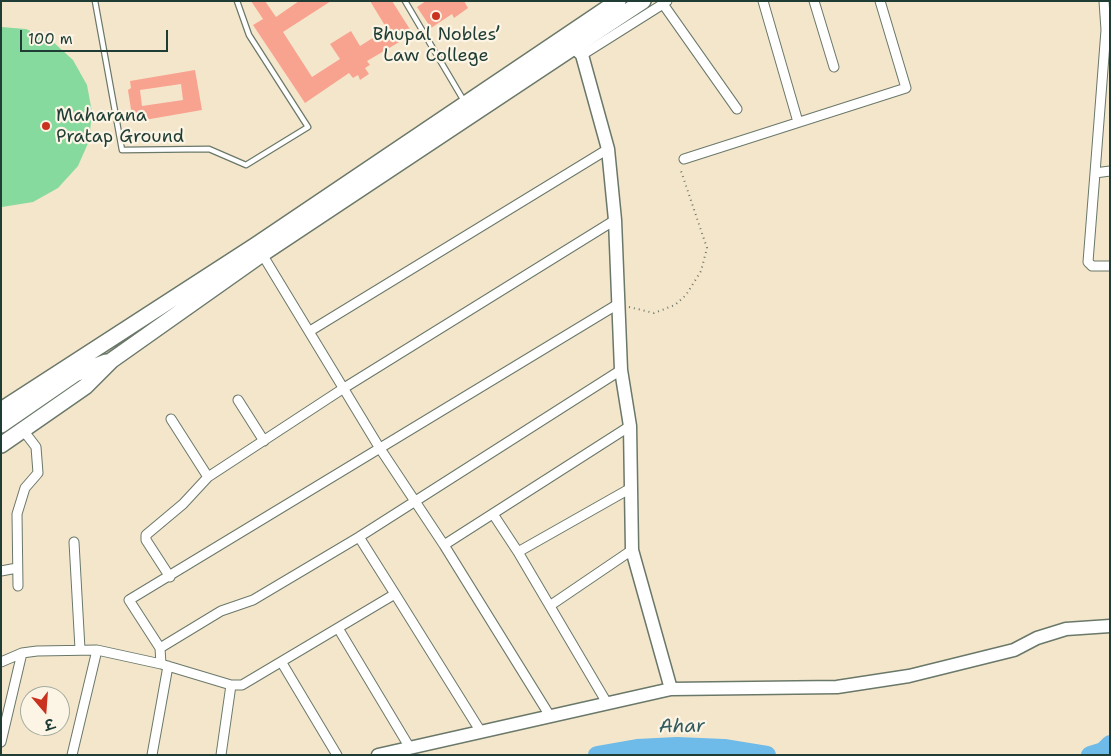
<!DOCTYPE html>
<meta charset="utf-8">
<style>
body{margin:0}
#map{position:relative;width:1111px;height:756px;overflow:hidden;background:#f4e6cb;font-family:"Shantell Sans","Playpen Sans Deva",sans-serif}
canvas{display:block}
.frame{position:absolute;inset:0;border:2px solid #1f3d34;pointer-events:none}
.north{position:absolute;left:20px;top:686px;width:50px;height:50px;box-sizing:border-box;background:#fcf5e5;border:1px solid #a4ab9e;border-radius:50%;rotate:162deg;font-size:14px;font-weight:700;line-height:20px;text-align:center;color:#1f3d34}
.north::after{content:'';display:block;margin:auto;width:18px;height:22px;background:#c8321e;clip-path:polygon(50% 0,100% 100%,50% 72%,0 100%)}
.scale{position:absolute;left:20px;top:30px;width:148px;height:22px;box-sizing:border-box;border:2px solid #1f3d34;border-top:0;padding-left:6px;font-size:15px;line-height:18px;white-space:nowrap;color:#1f3d34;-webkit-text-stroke:4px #fcf5e5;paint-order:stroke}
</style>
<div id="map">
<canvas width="1111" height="756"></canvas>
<div class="frame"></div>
<div class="north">उ</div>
<div class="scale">100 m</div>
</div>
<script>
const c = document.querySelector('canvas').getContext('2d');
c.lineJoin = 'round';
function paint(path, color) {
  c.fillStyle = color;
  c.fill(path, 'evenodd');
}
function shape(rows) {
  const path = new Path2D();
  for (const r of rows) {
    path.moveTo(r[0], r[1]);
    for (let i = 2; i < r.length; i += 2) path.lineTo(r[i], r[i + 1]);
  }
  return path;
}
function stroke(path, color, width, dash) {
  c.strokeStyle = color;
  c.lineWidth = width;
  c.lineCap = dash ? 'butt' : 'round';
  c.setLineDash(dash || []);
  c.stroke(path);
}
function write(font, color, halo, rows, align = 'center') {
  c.font = font + ' "Shantell Sans",sans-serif';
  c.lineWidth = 4.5;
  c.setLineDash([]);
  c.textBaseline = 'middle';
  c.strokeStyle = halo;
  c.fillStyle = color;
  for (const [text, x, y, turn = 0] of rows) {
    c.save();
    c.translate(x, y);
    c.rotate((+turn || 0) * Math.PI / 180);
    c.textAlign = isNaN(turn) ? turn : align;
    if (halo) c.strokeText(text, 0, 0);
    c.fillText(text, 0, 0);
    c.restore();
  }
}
paint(shape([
 [1,27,26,29,52,41,73,60,87,85,92,112,89,141,78,166,58,188,33,202,2,207]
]), '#87da9d');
stroke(shape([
 [597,755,637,748,677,746,724,748,767,755],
 [1090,755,1103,751,1110,744]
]), '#6ebae8', 18);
paint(shape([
 [251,1,265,1,276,17,299,1,331,1,283,32,312,77,340,59,330,44,351,31,360,46,387,29,370,1,392,1,413,34,367,61,370,65,365,68,369,74,360,80,358,75,353,78,349,73,305,103,253,25,263,19],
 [426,1,464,1,468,8,454,18,452,14,431,28,417,7],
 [195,70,202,110,133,122,128,90,131,88,130,81],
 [181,84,183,100,142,106,140,90]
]), '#f8a38f');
const lane = shape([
 [95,1,122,150,209,149,246,165,308,127,249,35,237,1],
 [405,1,464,101]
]);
const street = shape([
 [667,1,663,4,737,109],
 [763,1,798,122],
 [814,1,834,67],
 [1104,1,1106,30,1095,173,1110,171],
 [582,55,663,4],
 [684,159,906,88,880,1],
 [1095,173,1088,262,1092,266,1110,266],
 [262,254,379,447,444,545,550,716],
 [310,331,608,149],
 [238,400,264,441],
 [171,419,208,477,344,388,615,220],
 [493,514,518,552],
 [74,542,80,649],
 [444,545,630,426],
 [1,571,17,568],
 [170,577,146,540,146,535,183,504,208,477],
 [18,586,17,514,25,488,38,473,36,447,23,430],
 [395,594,481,732],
 [551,605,632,550],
 [338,628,410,748],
 [160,648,221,611,253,600,359,537],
 [1,662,22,653,37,651,97,650,161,664,231,685,242,685,395,594,359,537,621,370],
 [282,663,337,755],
 [161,664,160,648,129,600,618,304],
 [607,703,518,552,631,488],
 [1,742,22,653],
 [72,755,97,650],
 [152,755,168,666],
 [221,755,231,685]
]);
const secondary = shape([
 [671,689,837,687,909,676,1014,650,1037,638,1066,629,1110,626],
 [378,755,671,689,632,550,630,426,621,370,615,220,608,149,582,55,574,47]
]);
const highway = shape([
 [1,410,256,245,618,1],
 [1,425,75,374,106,362],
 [1,445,86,386,112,360,262,254,643,1]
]);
stroke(lane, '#6a7869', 7);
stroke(street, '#6a7869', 11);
stroke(secondary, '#6a7869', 15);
stroke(highway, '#6a7869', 18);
stroke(shape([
 [629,307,654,313,675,305,686,295,701,271,707,248,680,168]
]), '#6a7869', 2, [1, 4]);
stroke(lane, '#fff', 4.5);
stroke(street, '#fff', 9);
stroke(secondary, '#fff', 12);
stroke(highway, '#fff', 15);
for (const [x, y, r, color] of [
 [436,16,5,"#c8321e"],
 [46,126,5,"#c8321e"]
]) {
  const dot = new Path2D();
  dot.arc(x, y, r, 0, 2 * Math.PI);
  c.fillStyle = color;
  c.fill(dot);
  stroke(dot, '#fcf5e5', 2);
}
write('18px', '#1f3d34', '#fcf5e5', [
 ["Bhupal Nobles’",436,35],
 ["Law College",436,56],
 ["Maharana",56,116,"left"],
 ["Pratap Ground",56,137,"left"]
]);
write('italic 19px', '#335c61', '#fcf5e5', [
 ["Ahar",682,727,-1]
]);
</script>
